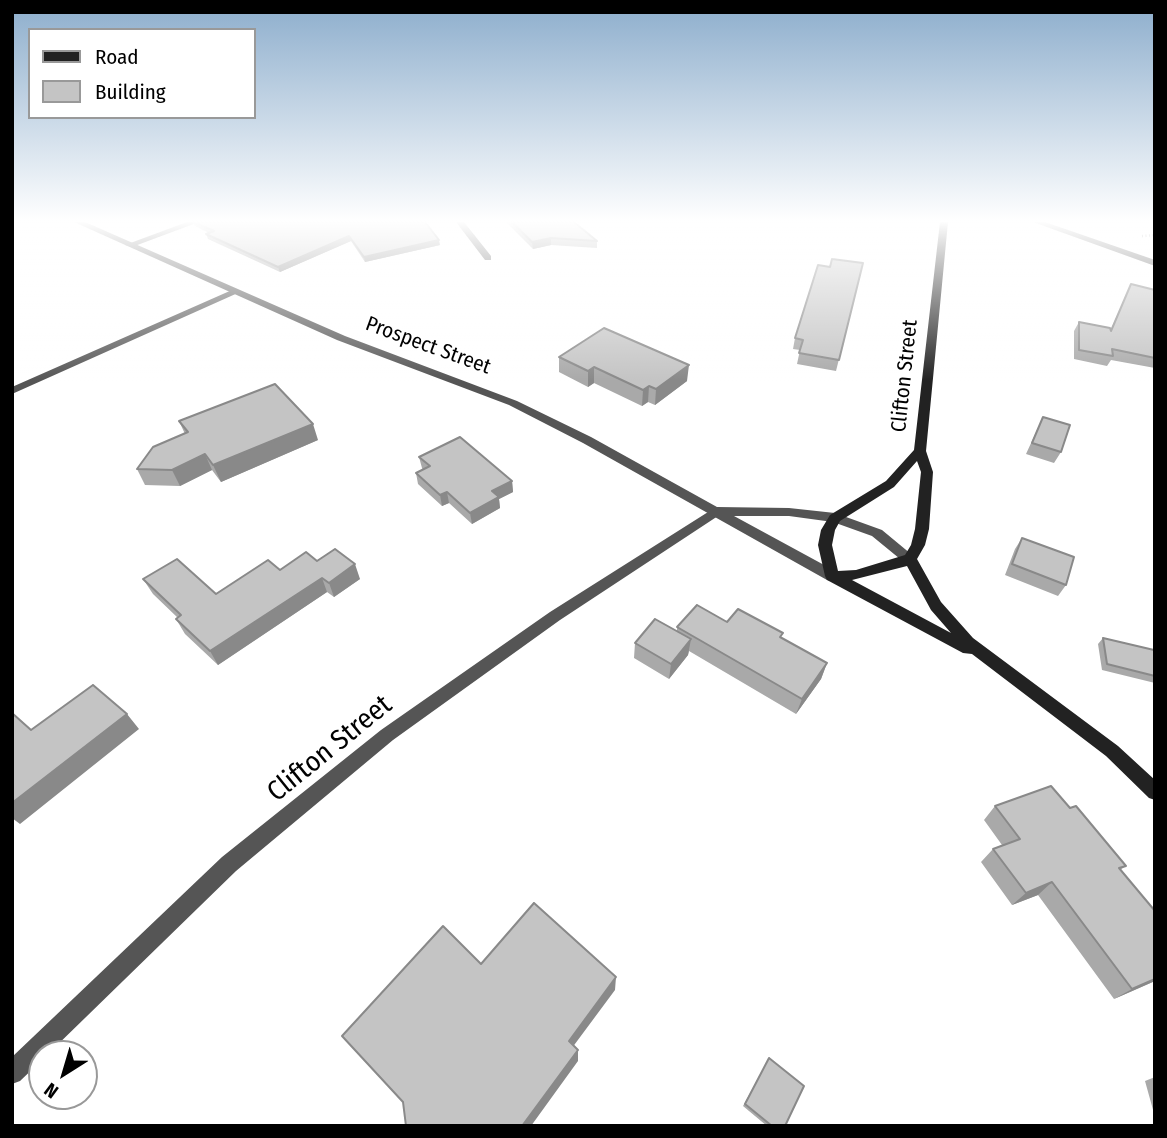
<!DOCTYPE html>
<style>
body{margin:0}
#map{position:relative;width:1167px;height:1138px;overflow:hidden;background:#fff;font-family:"Fira Sans Condensed",sans-serif}
canvas{display:block}
.frame{position:absolute;inset:0;border:14px solid #000;pointer-events:none}
.legend{position:absolute;left:28px;top:28px;width:228px;height:91px;box-sizing:border-box;background:#fff;border:2px solid #999;margin:0;padding:9px 12px;list-style:none;font-size:21px;color:#000}
.legend li{display:flex;align-items:center;gap:14px;height:35px}
.legend b{width:35px;border:2px solid #999}
.north{position:absolute;left:28px;top:1040px;width:70px;height:70px;box-sizing:border-box;background:#fff;border:2px solid #999;border-radius:50%;rotate:217deg;font-size:19px;font-weight:700;line-height:28px;text-align:center;color:#000}
.north::after{content:'';display:block;margin:auto;width:24px;height:32px;background:#000;clip-path:polygon(50% 0,100% 100%,50% 72%,0 100%)}
</style>
<div id="map">
<canvas width="1167" height="1138"></canvas>
<div class="frame"></div>
<ul class="legend">
<li><b style="height:9px;background:#222"></b>Road</li>
<li><b style="height:19px;background:#c4c4c4"></b>Building</li>
</ul>
<div class="north">N</div>
</div>
<script>
const c = document.querySelector('canvas').getContext('2d');
c.lineJoin = 'round';
function shape(rows) {
  const path = new Path2D();
  for (const r of rows) {
    path.moveTo(r[0], r[1]);
    for (let i = 2; i < r.length; i += 2) path.lineTo(r[i], r[i + 1]);
  }
  return path;
}
function stroke(path, color, width, dash) {
  c.strokeStyle = color;
  c.lineWidth = width;
  c.lineCap = dash ? 'butt' : 'round';
  c.setLineDash(dash || []);
  c.stroke(path);
}
function paint(path, color) {
  c.fillStyle = color;
  c.fill(path, 'evenodd');
}
function write(font, color, halo, rows, align = 'center') {
  c.font = font + ' "Fira Sans Condensed",sans-serif';
  c.lineWidth = 5;
  c.setLineDash([]);
  c.textBaseline = 'middle';
  c.strokeStyle = halo;
  c.fillStyle = color;
  for (const [text, x, y, turn = 0] of rows) {
    c.save();
    c.translate(x, y);
    c.rotate((+turn || 0) * Math.PI / 180);
    c.textAlign = isNaN(turn) ? turn : align;
    if (halo) c.strokeText(text, 0, 0);
    c.fillText(text, 0, 0);
    c.restore();
  }
}
stroke(shape([
 [1142,236,1155,235]
]), '#777', 2.5, [1, 2.5]);
paint(shape([
 [187,222,199,222,132,247,125,245,187,222],
 [456,222,464,222,491,256,491,260,485,260,456,222],
 [1033,222,1045,222,1155,260,1155,266,1033,222],
 [232,290,240,292,12,394,12,387,232,290],
 [716,507,721,508,723,511,721,514,560,620,393,740,236,871,48,1054,42,1054,42,1060,20,1081,12,1084,12,1057,222,857,381,730,550,612,716,507]
]), '#555');
paint(shape([
 [74,222,85,222,345,336,517,401,591,437,717,507,789,508,835,513,882,530,917,559,910,564,905,563,872,536,833,522,789,516,734,516,837,572,839,576,832,581,827,580,583,443,509,405,337,340,74,222]
]), '#555');
paint(shape([
 [940,222,948,222,926,451,933,472,929,529,925,545,917,559,941,602,973,638,1118,746,1155,780,1155,800,1149,798,1106,756,972,654,963,653,827,580,825,576,818,545,821,530,830,515,886,481,914,450,940,222],
 [917,461,921,472,915,529,911,545,905,555,856,570,838,571,832,545,835,530,840,521,894,487,917,461],
 [907,566,931,610,951,633,852,580,907,566]
]), '#222');
paint(shape([
 [193,222,440,245,365,262,351,241,280,272,208,239,206,234,209,233,195,226],
 [506,222,574,222,597,241,597,248,551,245,533,249],
 [863,263,836,371,797,364,800,350,793,349,795,338,830,267],
 [1131,284,1155,290,1155,368,1111,360,1107,366,1074,359,1074,331,1079,322,1111,329],
 [559,357,687,381,655,405,648,402,642,406,594,383,588,387,559,372],
 [1043,417,1061,452,1054,463,1026,454],
 [179,421,318,440,221,482,212,470,180,486,145,485,137,469,185,434],
 [419,457,512,481,513,492,499,499,500,508,472,524,449,503,442,506,418,484,416,473,423,470,422,468],
 [1022,538,1066,585,1058,596,1005,575,1015,549],
 [317,561,360,579,334,597,327,592,218,665,185,634,176,619,178,618,153,594,143,579,216,594,280,570],
 [727,622,782,638,827,663,821,679,796,714,689,651,688,655,669,679,634,658,635,643,677,631,677,627],
 [1103,638,1155,653,1155,683,1102,670,1098,644],
 [995,806,1070,808,1126,866,1120,870,1155,911,1155,981,1114,999,1038,895,1012,905,981,862,993,849,1002,845,984,820],
 [769,1058,785,1126,767,1126,743,1106],
 [1155,1077,1155,1117,1145,1081]
]), '#a9a9a9');
paint(shape([
 [349,236,351,241,280,272,278,267],
 [551,238,551,245,533,249,532,242],
 [439,240,440,245,365,262,364,257],
 [689,365,687,381,655,405,656,389],
 [594,367,594,383,588,387,588,371],
 [649,386,648,402,642,406,643,390],
 [313,424,318,440,221,482,213,465],
 [205,454,212,470,180,486,172,470],
 [512,481,513,492,499,499,500,508,472,524,470,513,492,491],
 [447,492,449,503,442,506,440,495],
 [355,564,360,579,334,597,329,583],
 [322,578,327,592,218,665,210,651],
 [691,639,688,655,669,679,671,664],
 [827,663,821,679,796,714,802,699],
 [127,714,139,729,20,824,12,818,12,803],
 [1052,882,1038,895,1012,905,1026,893],
 [616,977,615,990,569,1052,569,1041],
 [1155,979,1155,981,1114,999,1132,989],
 [578,1050,578,1061,531,1126,522,1126]
]), '#898989');
const building = shape([
 [194,222,425,222,439,240,364,257,349,236,278,267,206,234,214,231,194,222],
 [512,222,574,222,597,241,551,238,532,242,512,222],
 [832,259,863,263,839,360,799,353,803,340,795,338,818,265,830,267,832,259],
 [1131,284,1155,290,1155,358,1112,349,1113,356,1079,350,1079,322,1110,328,1111,331,1131,284],
 [604,328,689,365,656,389,649,386,643,390,594,367,588,371,559,357,604,328],
 [275,384,313,424,213,465,205,454,172,470,137,469,153,447,188,432,179,421,275,384],
 [1043,417,1070,425,1061,452,1032,443,1043,417],
 [460,437,512,481,492,491,499,497,470,513,447,492,440,495,416,473,430,466,419,457,460,437],
 [1022,538,1074,557,1066,585,1012,564,1022,538],
 [335,549,355,564,329,583,322,578,210,651,176,619,181,615,143,579,177,559,216,594,268,560,280,570,306,552,317,561,335,549],
 [697,605,727,622,738,609,783,633,780,637,827,663,802,699,677,627,697,605],
 [655,619,691,639,671,664,635,643,655,619],
 [1103,638,1154,650,1155,676,1107,664,1103,638],
 [93,685,127,714,12,803,12,713,31,730,93,685],
 [1051,786,1070,808,1076,806,1126,866,1119,868,1155,911,1155,979,1132,989,1052,882,1026,893,993,849,1020,839,995,806,1051,786],
 [534,903,616,977,569,1041,578,1050,522,1126,406,1126,403,1102,342,1036,443,926,481,964,534,903],
 [769,1058,804,1086,785,1126,772,1126,745,1104,769,1058]
]);
paint(building, '#c4c4c4');
stroke(building, '#898989', 2);
const sky = c.createLinearGradient(0, 0, 0, 381);
sky.addColorStop(0, '#8cadcc');
sky.addColorStop(0.58, '#fff');
sky.addColorStop(1, '#ffffff00');
c.fillStyle = sky;
c.fillRect(0, 0, 1167, 381);
write('21px', '#000', '#fff', [
 ["Prospect Street",428,346,20],
 ["Clifton Street",905,376,-84]
]);
write('28px', '#000', '#fff', [
 ["Clifton Street",330,749,-39]
]);
</script>
